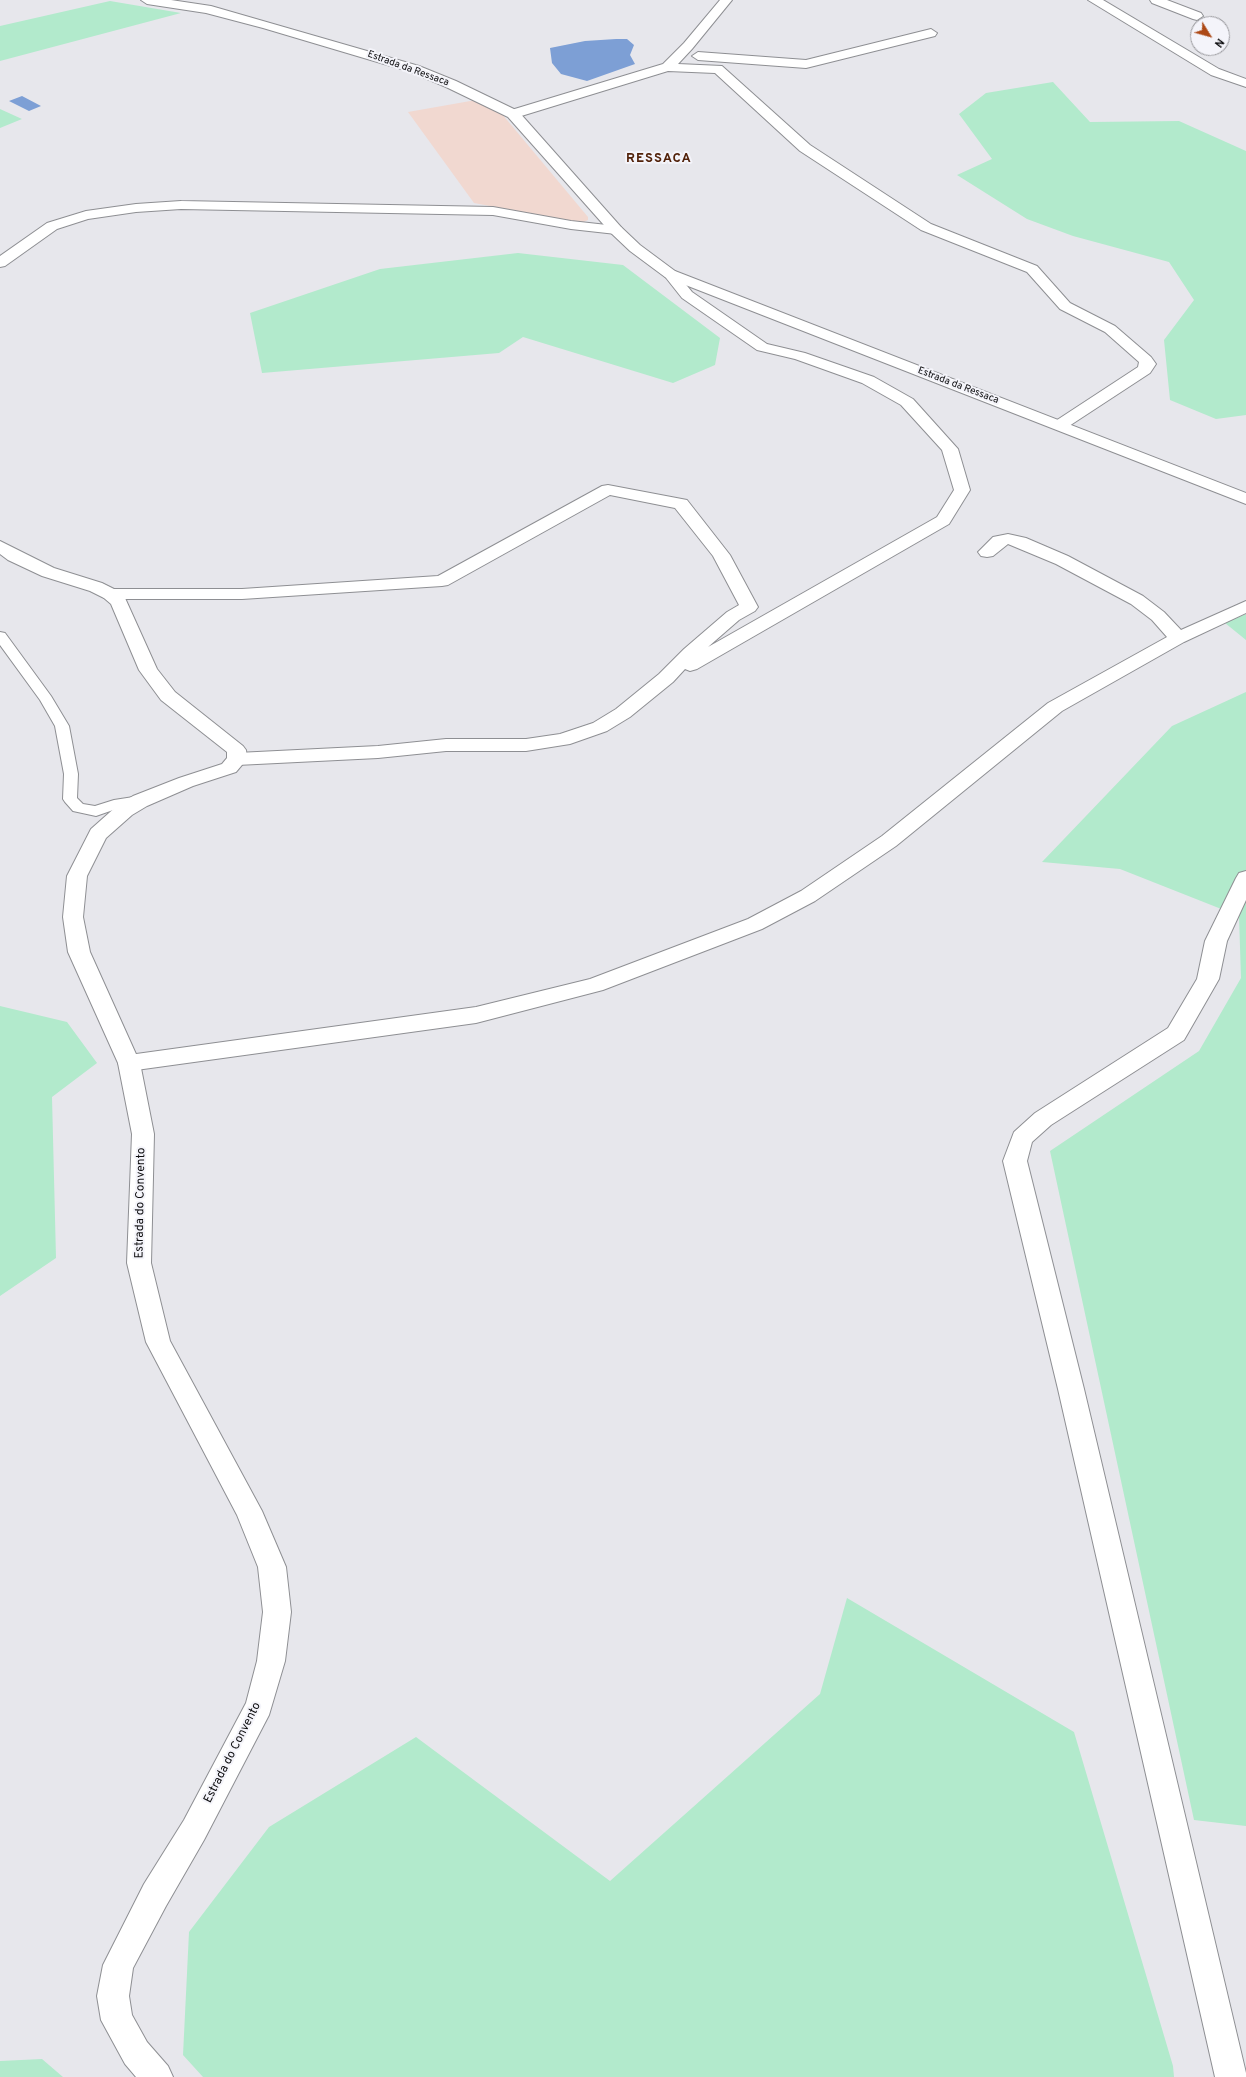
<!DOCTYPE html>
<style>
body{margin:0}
#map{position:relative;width:1246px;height:2077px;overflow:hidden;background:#e7e7ec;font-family:Overpass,sans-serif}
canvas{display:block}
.north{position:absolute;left:1190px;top:16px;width:40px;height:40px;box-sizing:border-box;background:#f4f4fa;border:1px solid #98989c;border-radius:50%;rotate:127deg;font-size:11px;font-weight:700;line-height:16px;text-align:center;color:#0d0d0f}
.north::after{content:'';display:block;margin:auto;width:14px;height:18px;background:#ad4916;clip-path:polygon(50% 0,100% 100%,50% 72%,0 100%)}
</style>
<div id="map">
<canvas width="1246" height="2077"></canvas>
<div class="north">N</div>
</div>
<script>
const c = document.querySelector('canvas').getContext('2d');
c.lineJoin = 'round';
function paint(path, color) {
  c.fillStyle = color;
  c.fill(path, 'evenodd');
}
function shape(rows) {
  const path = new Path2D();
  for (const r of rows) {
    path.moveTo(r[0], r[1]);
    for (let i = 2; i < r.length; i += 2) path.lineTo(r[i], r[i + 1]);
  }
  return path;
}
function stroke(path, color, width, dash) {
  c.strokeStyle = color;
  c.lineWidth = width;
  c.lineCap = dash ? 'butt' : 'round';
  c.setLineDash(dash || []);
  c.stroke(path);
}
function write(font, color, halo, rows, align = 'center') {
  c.font = font + ' Overpass,sans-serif';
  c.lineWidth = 4;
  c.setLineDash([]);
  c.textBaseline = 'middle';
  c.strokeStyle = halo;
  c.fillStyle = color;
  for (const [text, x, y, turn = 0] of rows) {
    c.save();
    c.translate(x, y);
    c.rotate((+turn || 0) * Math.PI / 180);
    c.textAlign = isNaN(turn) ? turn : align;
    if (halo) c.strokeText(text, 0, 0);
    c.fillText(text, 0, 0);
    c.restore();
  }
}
paint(shape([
 [476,100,502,114,588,217,588,220,581,223,474,203,408,112]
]), '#f1d8d0');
paint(shape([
 [110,1,181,13,0,61,0,26],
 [1053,82,1090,122,1179,121,1246,151,1246,415,1216,419,1170,400,1164,340,1194,300,1169,262,1073,236,1027,219,957,175,992,159,959,114,986,93],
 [0,109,22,119,0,128],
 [518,253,623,265,720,338,715,365,673,383,523,337,499,353,262,373,250,313,380,269],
 [1246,614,1246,640,1225,623],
 [1246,692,1246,1826,1194,1820,1050,1151,1199,1051,1241,978,1239,916,1120,869,1042,862,1172,726],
 [0,1006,67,1022,97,1063,52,1097,56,1258,0,1296],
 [847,1598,1074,1732,1173,2066,1174,2077,203,2077,183,2055,189,1932,269,1827,416,1737,610,1881,820,1694],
 [42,2059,63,2077,0,2077,0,2061]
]), '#b2eacc');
paint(shape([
 [616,39,627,39,634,45,630,55,635,64,587,81,561,74,552,63,550,48,585,41],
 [22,96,41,106,29,111,9,101]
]), '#7d9fd5');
const service = shape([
 [0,632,5,633,51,696,69,726,78,774,77,798,83,804,95,806,114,800,140,796,145,798,147,801,145,804,116,809,96,816,73,811,65,802,63,799,64,774,55,726,40,700,0,645,0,632]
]);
const minor = shape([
 [720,0,732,0,692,49,678,64,722,66,810,145,931,224,1037,266,1070,303,1115,326,1151,357,1156,364,1150,373,1066,428,1054,428,1052,425,1054,422,1138,367,1139,362,1105,332,1060,309,1027,272,921,230,800,151,715,73,668,71,518,117,513,118,506,114,508,111,663,64,684,43,720,0],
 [1088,0,1103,0,1219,69,1246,79,1246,87,1211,75,1088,0],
 [1150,0,1167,0,1201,13,1203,16,1197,20,1193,19,1152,3,1150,0],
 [931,29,937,33,935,36,806,68,698,60,692,56,698,52,806,60,931,29],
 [181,201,493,207,571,221,616,226,621,227,623,230,621,233,616,234,571,229,493,215,181,209,136,212,88,219,57,229,5,266,0,267,0,256,47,223,86,211,136,204,181,201],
 [670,270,675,271,692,292,767,344,805,353,874,377,913,399,958,449,970,490,949,524,697,669,690,671,685,669,673,682,630,717,607,731,570,744,526,751,446,751,378,758,237,765,230,763,227,759,230,755,237,753,378,746,446,739,526,739,560,734,593,723,616,709,659,674,684,649,727,612,739,605,713,556,675,508,610,495,448,585,442,586,242,599,110,599,104,598,101,594,104,590,110,589,242,589,438,576,602,486,608,485,687,500,730,555,758,607,755,611,739,620,708,647,937,517,954,490,942,450,901,405,862,383,795,359,757,350,682,298,663,274,665,271,670,270],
 [1008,534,1026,538,1068,556,1143,596,1164,612,1181,630,1246,601,1246,613,1184,642,1062,711,896,846,815,901,762,929,603,990,476,1023,129,1071,121,1069,118,1063,121,1057,129,1055,476,1007,590,979,748,919,801,891,882,836,1048,703,1167,637,1152,620,1131,604,1056,564,1008,544,993,556,987,557,981,556,978,552,993,537,1008,534],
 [1246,871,1246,900,1227,941,1219,979,1184,1040,1051,1125,1032,1142,1027,1161,1084,1389,1246,2073,1246,2077,1215,2077,1058,1389,1003,1161,1014,1132,1035,1113,1168,1028,1197,979,1205,941,1236,878,1239,873,1246,871]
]);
const tertiary = shape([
 [141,0,171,0,211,6,419,66,456,81,518,111,621,227,640,245,675,271,1246,493,1246,504,665,277,630,251,611,233,508,117,446,87,411,72,263,28,206,13,147,4,141,0],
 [0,541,54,568,102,583,116,590,125,598,157,669,175,692,243,746,246,750,247,759,236,772,193,786,147,806,132,815,106,838,87,876,83,917,90,952,140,1063,154,1134,151,1263,170,1341,262,1511,286,1567,291,1612,285,1661,269,1715,204,1840,166,1906,133,1968,129,1996,132,2015,147,2042,168,2066,173,2077,136,2077,125,2064,101,2020,97,1996,103,1965,144,1884,184,1820,246,1703,257,1661,263,1612,258,1567,237,1515,146,1342,127,1263,132,1134,118,1063,68,952,63,917,67,876,91,829,118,805,133,796,179,778,222,764,227,758,227,752,161,700,139,670,111,604,104,598,90,591,42,576,8,560,0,554,0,541]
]);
stroke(service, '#8e8f93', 2);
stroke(minor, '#8e8f93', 2);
stroke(tertiary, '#8e8f93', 2);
paint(service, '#fff');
paint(minor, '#fff');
paint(tertiary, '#fff');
write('10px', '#0d0d0f', '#f4f4fa', [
 ["Estrada da Ressaca",408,69,20],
 ["Estrada da Ressaca",958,386,21]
]);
write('12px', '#0d0d0f', '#f4f4fa', [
 ["Estrada do Convento",141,1203,-89],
 ["Estrada do Convento",233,1753,-63]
]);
c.letterSpacing = '1px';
write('bold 13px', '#52220a', '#f4f4fa', [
 ["RESSACA",659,159]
]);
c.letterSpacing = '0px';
</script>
